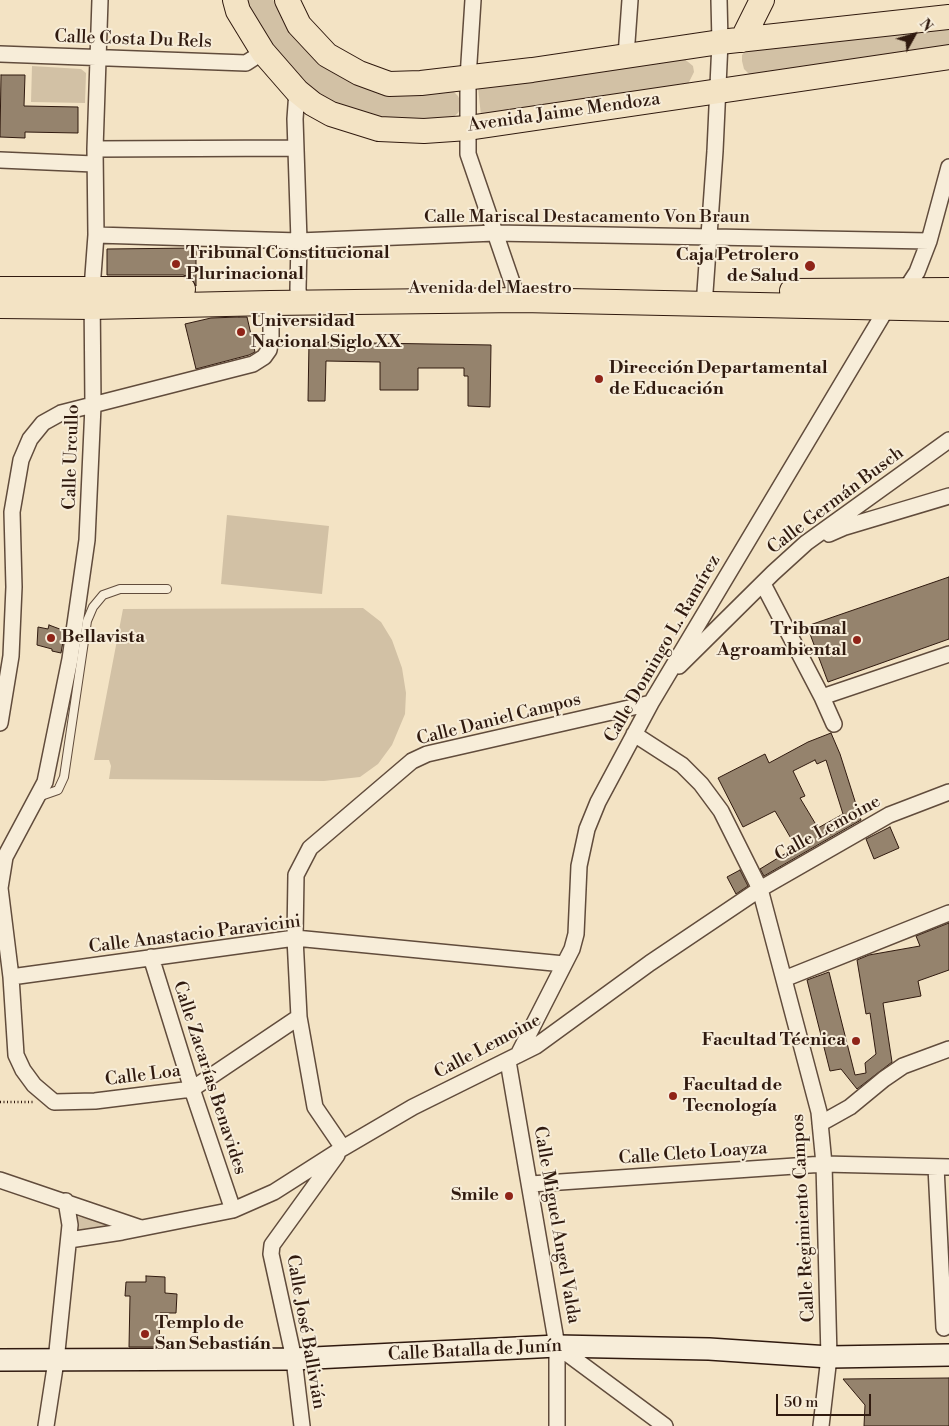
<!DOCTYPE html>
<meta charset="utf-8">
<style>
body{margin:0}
#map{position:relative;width:949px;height:1426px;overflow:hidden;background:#f3e3c4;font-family:"Libre Bodoni",serif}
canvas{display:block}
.north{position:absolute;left:889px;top:10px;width:50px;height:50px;-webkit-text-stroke:4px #f7edd9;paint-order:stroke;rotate:51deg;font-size:14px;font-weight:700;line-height:20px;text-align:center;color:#301a0f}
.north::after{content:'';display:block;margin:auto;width:18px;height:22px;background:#301a0f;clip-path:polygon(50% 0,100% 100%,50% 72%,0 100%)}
.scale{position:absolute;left:776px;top:1394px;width:95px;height:22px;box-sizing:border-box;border:2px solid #301a0f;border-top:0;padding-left:6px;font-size:15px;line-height:18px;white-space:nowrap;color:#301a0f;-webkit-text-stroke:4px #f7edd9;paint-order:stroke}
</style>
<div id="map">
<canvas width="949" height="1426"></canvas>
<div class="north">N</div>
<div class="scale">50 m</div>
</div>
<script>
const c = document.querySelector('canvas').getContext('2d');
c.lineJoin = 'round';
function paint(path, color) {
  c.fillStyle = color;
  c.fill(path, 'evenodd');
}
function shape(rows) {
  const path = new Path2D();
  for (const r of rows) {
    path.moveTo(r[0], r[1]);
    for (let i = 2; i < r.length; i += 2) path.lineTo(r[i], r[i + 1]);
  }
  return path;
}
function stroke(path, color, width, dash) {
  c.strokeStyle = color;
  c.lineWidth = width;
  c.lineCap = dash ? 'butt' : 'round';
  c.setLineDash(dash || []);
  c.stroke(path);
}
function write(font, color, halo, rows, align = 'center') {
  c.font = font + ' "Libre Bodoni",serif';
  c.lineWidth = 4;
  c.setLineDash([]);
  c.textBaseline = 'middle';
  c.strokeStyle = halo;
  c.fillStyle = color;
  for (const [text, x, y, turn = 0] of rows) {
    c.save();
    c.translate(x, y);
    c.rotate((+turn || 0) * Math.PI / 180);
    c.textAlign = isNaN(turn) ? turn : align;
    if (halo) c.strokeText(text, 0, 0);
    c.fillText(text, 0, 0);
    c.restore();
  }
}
paint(shape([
 [245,0,273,0,300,41,331,69,453,91,458,96,462,105,458,113,451,119,390,122,352,113,310,88,275,55],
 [949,23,949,49,753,76,748,73,744,69,742,61,742,55,747,49],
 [682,57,693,66,694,72,688,84,481,116,478,87],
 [32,66,81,69,86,73,85,103,31,102],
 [227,515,329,526,322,594,221,584],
 [363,608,381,622,392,640,402,668,406,693,405,714,392,745,378,764,360,777,324,781,109,779,111,766,109,760,94,760,123,609],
 [75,1216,120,1226,76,1235]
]), '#d2c1a5');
const building = shape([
 [1,75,25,75,24,106,78,107,78,133,25,132,25,138,0,137,1,75],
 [196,248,196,286,190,277,183,275,107,275,107,249,196,248],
 [239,317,247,317,255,352,249,355,196,369,185,324,211,318,239,317],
 [309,342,491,345,490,407,468,406,468,376,464,376,464,368,418,368,418,390,380,390,380,362,326,361,325,401,308,401,309,342],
 [949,577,949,639,828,682,807,626,949,577],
 [49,625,65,631,61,653,52,651,52,649,37,645,38,627,48,629,49,625],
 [831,733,840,754,861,820,764,876,760,869,796,847,775,811,743,827,718,778,765,754,769,763,808,742,831,733],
 [815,760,817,764,826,760,843,814,818,828,800,798,805,796,793,771,815,760],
 [890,827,899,848,874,859,866,839,890,827],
 [740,870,748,886,736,894,727,877,740,870],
 [949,923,949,970,918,981,921,996,883,1003,892,1062,857,1089,841,1069,830,1071,807,980,829,972,855,1075,866,1073,865,1063,876,1054,870,1013,866,1014,857,960,869,955,920,946,916,936,949,923],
 [146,1276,165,1277,165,1293,177,1294,176,1313,160,1313,159,1347,129,1347,130,1296,125,1296,126,1282,146,1282,146,1276],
 [949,1378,949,1426,864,1426,865,1405,843,1379,949,1378]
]);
paint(building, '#95836d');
stroke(building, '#301a0f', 1);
const service = shape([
 [38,797,58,790,64,777,87,621,93,607,103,595,120,589,167,589]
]);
const minor = shape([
 [100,0,95,149,96,235,92,289,93,406,87,540,70,659,45,782,5,857,0,888,11,977,16,1055,23,1070,34,1085,54,1102,95,1101,192,1089,299,1017],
 [473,0,468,78,468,154,514,288,521,300],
 [0,54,246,63,263,52],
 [626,56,630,0],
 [297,91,295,119,299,241,298,289,300,303],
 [95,149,296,148],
 [0,160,94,164],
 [96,235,299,241,495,233,929,241],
 [705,292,715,151,720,42,719,0],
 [829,534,845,527,949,496],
 [763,584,822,697,949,654],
 [679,666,773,573,806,543,949,440],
 [822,697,834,724],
 [0,723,11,656,14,587,12,512,21,460,30,439,43,423,61,413,253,364,264,357,269,350,271,339,271,303],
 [634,734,682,765,701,784,721,811,760,889,819,1112,824,1164,829,1357,821,1426],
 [151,957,192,1089,233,1210],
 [11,977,295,938,564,964],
 [784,979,949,913],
 [518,1055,572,949,576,934,579,866,587,829,598,802,651,703,887,308,906,289,917,272,929,241,949,167],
 [508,1061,557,1346,557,1426],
 [820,1123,825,1121,850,1107,884,1079,903,1066,949,1049],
 [343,1148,315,1107,299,1017,295,938,296,875,310,848,412,761,427,754,651,703],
 [936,1167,944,1328],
 [0,1180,141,1228],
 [531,1184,824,1164,949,1167],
 [69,1240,122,1232,233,1210,274,1192,343,1148,413,1107,536,1046,650,963,760,889,889,815,949,792],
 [557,1346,665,1426],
 [46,1426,56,1361,70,1225,66,1201],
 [302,1426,294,1359,271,1254,272,1245,337,1155]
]);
const secondary = shape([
 [0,1360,294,1359,557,1346,709,1349,829,1357,949,1355]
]);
const primary = shape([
 [235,0,238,11,263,52,297,91,313,104,331,114,379,129,424,131,468,128,949,57],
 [287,0,299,25,327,55,359,73,389,84,421,83,532,70,720,42,949,17],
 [742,40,762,0],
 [0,289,183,289],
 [792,291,949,290],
 [0,306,92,307,271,303,521,300,949,309]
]);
stroke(service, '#614c3c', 10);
stroke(minor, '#614c3c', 18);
stroke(secondary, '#301a0f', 24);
stroke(primary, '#301a0f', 26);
stroke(shape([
 [0,1102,33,1102]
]), '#301a0f', 2.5, [1, 2.5]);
stroke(service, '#f7edd9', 8);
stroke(minor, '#f7edd9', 15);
stroke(secondary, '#f7edd9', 21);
stroke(primary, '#f3e3c4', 24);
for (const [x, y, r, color] of [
 [176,264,5,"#8f2418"],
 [810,266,6,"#8f2418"],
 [241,332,5,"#8f2418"],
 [599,379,5,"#8f2418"],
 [51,638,5,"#8f2418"],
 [857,640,5,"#8f2418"],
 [856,1041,5,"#8f2418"],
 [673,1096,5,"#8f2418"],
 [509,1196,5,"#8f2418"],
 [145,1334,5,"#8f2418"]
]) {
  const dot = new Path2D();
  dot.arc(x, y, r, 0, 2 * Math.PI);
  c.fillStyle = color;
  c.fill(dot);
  stroke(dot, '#f7edd9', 2);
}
write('18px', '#301a0f', '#f7edd9', [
 ["Calle Costa Du Rels",133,40,2],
 ["Avenida Jaime Mendoza",564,113,-8],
 ["Calle Mariscal Destacamento Von Braun",587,218],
 ["Avenida del Maestro",490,289],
 ["Calle Urcullo",72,457,-88],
 ["Calle Germán Busch",836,501,-37],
 ["Calle Domingo L. Ramírez",663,649,-60],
 ["Calle Daniel Campos",499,720,-14],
 ["Calle Lemoine",828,829,-29],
 ["Calle Anastacio Paravicini",195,935,-7],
 ["Calle Lemoine",488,1047,-28],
 ["Calle Loa",143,1076,-7],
 ["Calle Zacarías Benavides",209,1078,72],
 ["Calle Cleto Loayza",693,1154,-4],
 ["Calle Regimiento Campos",804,1218,-93],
 ["Calle Miguel Angel Valda",556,1225,80],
 ["Calle José Ballivián",305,1332,80],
 ["Calle Batalla de Junín",475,1351,-3]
]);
write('bold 18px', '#301a0f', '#f7edd9', [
 ["Tribunal Constitucional",186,254],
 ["Plurinacional",186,275],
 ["Caja Petrolero",799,256,"right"],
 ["de Salud",799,277,"right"],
 ["Universidad",251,322],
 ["Nacional Siglo XX",251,343],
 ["Dirección Departamental",609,369],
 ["de Educación",609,390],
 ["Tribunal",847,630,"right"],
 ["Agroambiental",847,651,"right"],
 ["Bellavista",61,638],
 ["Facultad Técnica",846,1041,"right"],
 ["Facultad de",683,1086],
 ["Tecnología",683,1107],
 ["Smile",499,1196,"right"],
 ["Templo de",155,1324],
 ["San Sebastián",155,1345]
], 'left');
</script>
